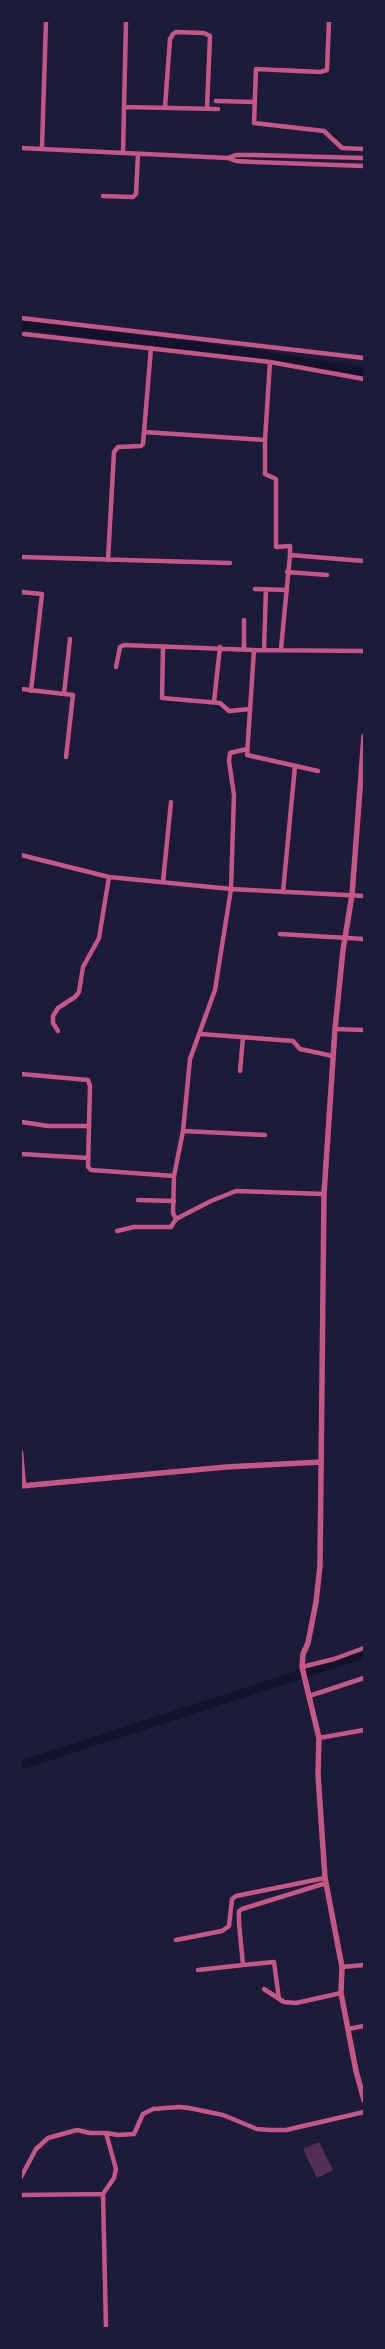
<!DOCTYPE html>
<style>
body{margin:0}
#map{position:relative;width:385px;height:2349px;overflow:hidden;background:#1b1b3a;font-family:"DejaVu Sans",sans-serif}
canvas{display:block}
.frame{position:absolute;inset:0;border:22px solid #1b1b3a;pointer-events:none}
</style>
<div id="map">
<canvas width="385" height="2349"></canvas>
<div class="frame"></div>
</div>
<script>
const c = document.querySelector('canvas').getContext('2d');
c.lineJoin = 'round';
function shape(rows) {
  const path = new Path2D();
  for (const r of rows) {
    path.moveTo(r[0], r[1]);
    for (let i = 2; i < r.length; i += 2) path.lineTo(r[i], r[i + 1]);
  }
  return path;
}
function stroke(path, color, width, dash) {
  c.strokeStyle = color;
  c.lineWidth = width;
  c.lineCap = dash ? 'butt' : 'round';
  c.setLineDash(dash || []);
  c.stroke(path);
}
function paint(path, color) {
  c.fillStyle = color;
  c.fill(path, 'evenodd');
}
stroke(shape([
 [21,325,248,353,364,372],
 [21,1765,364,1654]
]), '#12122b', 9);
paint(shape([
 [319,2142,333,2170,317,2178,303,2149]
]), '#542f53');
stroke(shape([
 [329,21,327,70,320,72,256,69,254,123,324,131,342,148,364,149],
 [216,101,255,102],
 [124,107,218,109],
 [165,107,170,39,173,34,176,32,204,33,210,36,207,108],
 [42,147,46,21],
 [21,148,228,158,236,161,254,162,364,166],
 [123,153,126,21],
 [228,158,236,155,254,155,364,158],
 [103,196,133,197,136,194,138,154],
 [21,318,364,358],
 [24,334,270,362,364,379],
 [270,362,265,440,265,474,276,479,276,547,290,546,290,555],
 [144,432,265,440],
 [21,557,230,563],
 [108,560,114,452,118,447,141,446,143,444,151,348],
 [287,572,327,575],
 [255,589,287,590],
 [21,592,42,594,31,691],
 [163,647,162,698,220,703,229,711,250,709],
 [244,649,244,620],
 [281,649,290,555,364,561],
 [254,650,247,755,318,771],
 [264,650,266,589],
 [116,667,120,647,124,645,254,650,364,651],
 [21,689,73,695,66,757],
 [64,694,70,639],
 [214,702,220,647],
 [21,855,109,877,231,889,364,896],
 [163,882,171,802],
 [283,892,295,766],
 [280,934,364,939],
 [335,1029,364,1030],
 [58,1031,53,1023,53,1016,58,1008,75,997,79,992,83,967,99,938,109,877],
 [201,1034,293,1041,300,1049,333,1056],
 [240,1071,243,1037],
 [21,1074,88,1080,90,1086,88,1167,91,1170,174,1176],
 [22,1122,48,1126,89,1126],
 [183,1131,265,1135],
 [21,1154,88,1158],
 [138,1200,174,1201],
 [176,1219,173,1213,174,1176,183,1131,190,1059,215,990,231,889,234,795,229,761,230,753,247,749],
 [117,1231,134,1227,171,1227,176,1219,211,1201,236,1191,324,1194],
 [21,1452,24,1486],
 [302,1667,334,1659,364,1648],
 [309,1696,364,1678],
 [319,1738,364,1730],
 [176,1940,222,1931,229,1926,232,1899,236,1896,325,1878],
 [243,1965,274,1962,279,1999],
 [342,1967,364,1965],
 [198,1970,243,1965,239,1923,239,1911,242,1909,326,1883],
 [264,1989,284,2002,296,2003,341,1993],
 [348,2029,364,2026],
 [21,2177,36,2149,48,2138,77,2130,90,2133,106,2133,118,2135,134,2134,143,2114,153,2109,179,2107,189,2108,223,2115,257,2129,270,2130,286,2130,364,2112],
 [21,2195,103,2194],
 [106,2328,103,2194,114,2178,116,2169,106,2133]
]), '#c65784', 4.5);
stroke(shape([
 [364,736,352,895,343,950,335,1029,324,1194,320,1566,316,1602,308,1643,303,1654,302,1667,319,1738,318,1774,325,1878,342,1967,341,1993,356,2071,364,2100],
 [21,1486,226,1467,321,1462]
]), '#c65784', 5.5);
</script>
